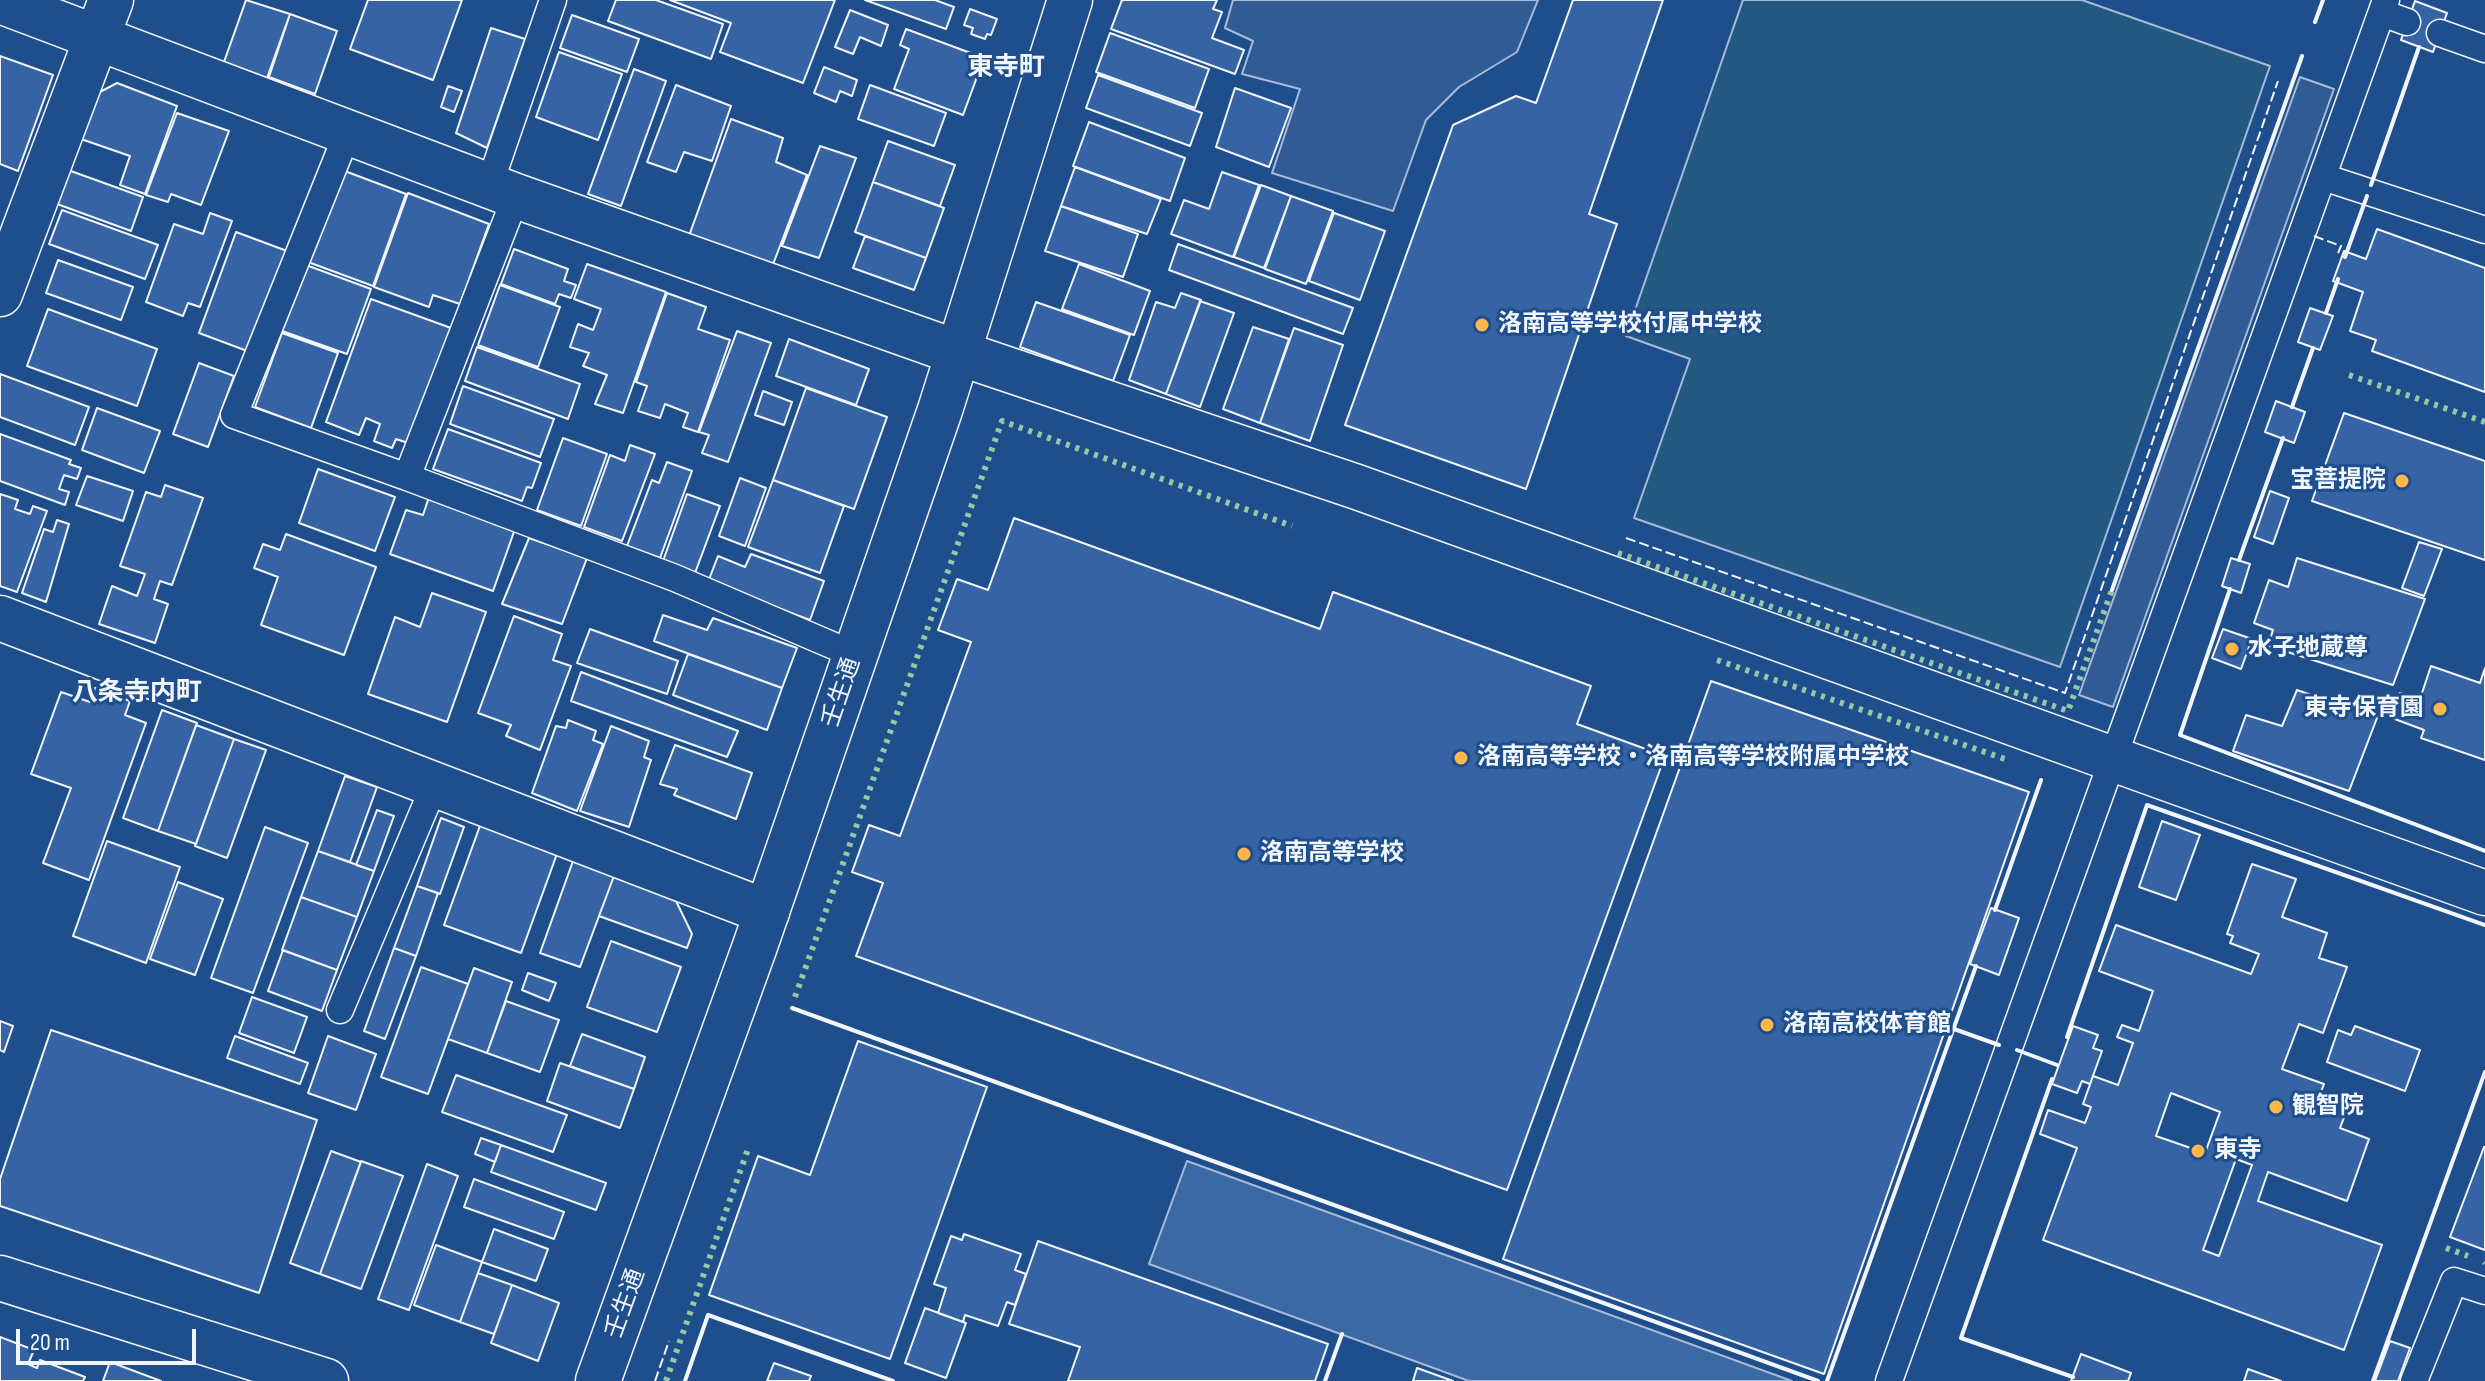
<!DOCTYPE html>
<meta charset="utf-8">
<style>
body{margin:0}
#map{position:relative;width:2485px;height:1381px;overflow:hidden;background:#1f4e8c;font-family:"Sofia Sans Condensed",sans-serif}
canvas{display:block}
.scale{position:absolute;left:16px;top:1329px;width:180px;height:36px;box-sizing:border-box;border:4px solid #f2f6ff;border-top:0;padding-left:10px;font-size:24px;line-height:28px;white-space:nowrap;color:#f2f6ff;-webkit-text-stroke:6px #1f4e8c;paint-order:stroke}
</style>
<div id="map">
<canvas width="2485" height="1381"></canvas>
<div class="scale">20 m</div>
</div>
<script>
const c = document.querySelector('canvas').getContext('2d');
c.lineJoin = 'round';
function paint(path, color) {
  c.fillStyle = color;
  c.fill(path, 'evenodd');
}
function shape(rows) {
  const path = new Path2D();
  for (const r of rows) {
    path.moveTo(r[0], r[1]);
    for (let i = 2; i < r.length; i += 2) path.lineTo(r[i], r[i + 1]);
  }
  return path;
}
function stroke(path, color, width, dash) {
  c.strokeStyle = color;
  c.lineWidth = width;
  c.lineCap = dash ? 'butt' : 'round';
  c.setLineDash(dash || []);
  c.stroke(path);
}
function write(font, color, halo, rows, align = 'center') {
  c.font = font + ' "Sofia Sans Condensed","Noto Sans JP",sans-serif';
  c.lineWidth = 6;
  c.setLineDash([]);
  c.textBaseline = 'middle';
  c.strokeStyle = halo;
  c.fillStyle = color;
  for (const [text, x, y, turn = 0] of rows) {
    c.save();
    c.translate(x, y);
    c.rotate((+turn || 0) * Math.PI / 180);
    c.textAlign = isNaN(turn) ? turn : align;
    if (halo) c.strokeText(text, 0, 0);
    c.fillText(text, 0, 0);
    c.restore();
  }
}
const green = shape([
 [1743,0,2082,0,2270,66,2060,667,1634,518,1690,359,1626,336,1743,0]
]);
paint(green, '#245a82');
stroke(green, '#a8bbd7', 2);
const parking = shape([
 [1233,0,1538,0,1517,52,1459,87,1426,120,1393,211,1272,173,1300,89,1242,74,1253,41,1225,28,1233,0],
 [2300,77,2334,89,2113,707,2079,695,2300,77]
]);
paint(parking, '#305b95');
stroke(parking, '#a8bbd7', 2);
const water = shape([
 [1187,1161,1792,1381,1469,1381,1149,1264,1187,1161]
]);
paint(water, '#3b69a3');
stroke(water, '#a8bbd7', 2);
const building = shape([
 [246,0,290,14,267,78,224,62,246,0],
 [368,0,462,0,433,80,350,49,368,0],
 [616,0,656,0,723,24,711,59,608,21,616,0],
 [670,0,835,0,803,83,720,52,731,23,670,0],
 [865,0,935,0,954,7,946,29,865,0],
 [1122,0,1217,0,1213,9,1222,12,1212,38,1244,50,1235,74,1111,29,1122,0],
 [1573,0,1663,0,1589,214,1617,224,1526,489,1345,425,1453,125,1516,96,1536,103,1573,0],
 [2415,1,2447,13,2433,52,2401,40,2415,1],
 [970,9,997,19,991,35,987,34,985,39,971,34,973,28,964,25,970,9],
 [850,10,888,25,881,46,860,37,853,54,835,47,850,10],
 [290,14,337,31,315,94,269,77,290,14],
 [572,15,639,39,627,72,560,48,572,15],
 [491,28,525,39,487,148,456,133,491,28],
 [906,29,984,58,963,115,894,89,909,49,900,45,906,29],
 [1110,33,1209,69,1195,108,1096,72,1110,33],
 [559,52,622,74,598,140,536,117,559,52],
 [0,56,53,75,18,171,0,164,0,56],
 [824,67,857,80,852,96,840,91,836,102,814,93,824,67],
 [634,69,666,81,621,206,588,194,634,69],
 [1098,75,1202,113,1190,146,1086,108,1098,75],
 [117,83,177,106,145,194,120,185,130,156,81,139,98,93,117,83],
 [676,85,731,106,712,161,684,152,676,172,647,162,676,85],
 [870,85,946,113,934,146,858,119,870,85],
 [448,86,462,91,454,112,441,107,448,86],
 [1235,88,1291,108,1269,167,1216,147,1235,88],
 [177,113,229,131,201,205,171,194,168,202,146,195,177,113],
 [731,119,783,138,776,162,807,175,772,267,689,236,731,119],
 [1089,122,1185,158,1170,201,1073,166,1089,122],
 [888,141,955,165,940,206,873,182,888,141],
 [820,146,856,158,819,258,782,246,820,146],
 [1075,167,1161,199,1147,234,1061,206,1075,167],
 [68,170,143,197,131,231,57,204,68,170],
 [342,170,406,194,373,286,308,262,342,170],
 [1222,172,1259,185,1233,257,1171,234,1184,200,1209,209,1222,172],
 [873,182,944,208,926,258,855,232,873,182],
 [1261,185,1291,196,1264,268,1234,257,1261,185],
 [408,193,489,224,460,304,433,295,429,307,374,287,408,193],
 [1291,196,1333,211,1306,284,1265,269,1291,196],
 [1061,206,1138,234,1123,277,1045,251,1061,206],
 [62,210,158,245,145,279,49,244,62,210],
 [210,213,232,221,200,307,188,303,183,316,146,302,174,224,203,234,210,213],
 [1334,213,1385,231,1360,300,1309,281,1334,213],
 [2377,229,2485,268,2485,392,2372,351,2376,340,2350,331,2363,292,2333,281,2344,251,2366,259,2377,229],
 [236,232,287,251,250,352,199,333,236,232],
 [865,236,926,258,914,290,853,268,865,236],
 [1178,244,1353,308,1343,334,1169,270,1178,244],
 [514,249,568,269,564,281,576,285,571,298,559,294,555,304,501,284,514,249],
 [58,260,133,287,121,320,46,293,58,260],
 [587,264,666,292,623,413,595,404,607,375,583,366,589,353,570,347,578,324,593,330,601,309,574,299,587,264],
 [1079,264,1150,291,1134,335,1062,309,1079,264],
 [306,265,371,289,347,354,282,331,306,265],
 [500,285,560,307,538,367,478,345,500,285],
 [667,293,706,307,698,329,730,340,698,432,683,427,688,413,665,404,660,418,638,411,647,386,636,382,667,293],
 [1181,293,1201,300,1166,394,1129,380,1156,302,1175,308,1181,293],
 [371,299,451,328,408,443,396,439,392,448,374,441,380,424,366,418,359,435,326,422,371,299],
 [1200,301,1234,313,1200,407,1166,394,1200,301],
 [1036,302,1130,335,1113,381,1020,347,1036,302],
 [2310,308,2333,316,2320,350,2298,342,2310,308],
 [48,309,157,349,137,406,27,366,48,309],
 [1253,327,1289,339,1260,423,1223,409,1253,327],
 [1294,328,1343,345,1310,441,1260,423,1294,328],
 [737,331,771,343,728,462,702,453,709,435,699,432,737,331],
 [282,333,338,353,311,428,255,407,282,333],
 [789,339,869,369,856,405,776,376,789,339],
 [477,347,580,384,568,419,465,381,477,347],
 [199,363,234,376,208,447,173,434,199,363],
 [0,374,89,407,75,445,0,417,0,374],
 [463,386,554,419,540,457,450,424,463,386],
 [806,388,887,417,854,509,773,480,806,388],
 [763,391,792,402,784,425,755,415,763,391],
 [2276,401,2305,412,2294,443,2265,432,2276,401],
 [97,408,160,431,144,473,82,450,97,408],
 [2344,413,2485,461,2485,560,2312,501,2344,413],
 [448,429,541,463,532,488,527,487,522,501,433,469,448,429],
 [0,434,71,460,69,464,81,468,77,479,64,475,59,489,69,492,65,505,0,481,0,434],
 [563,438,607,454,581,526,537,510,563,438],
 [630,445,655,454,622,541,584,527,610,455,625,461,630,445],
 [667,462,692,471,660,558,627,546,652,480,659,483,667,462],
 [318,469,395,497,375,551,299,523,318,469],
 [87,476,133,491,123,521,76,505,87,476],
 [740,478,766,488,745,546,719,536,740,478],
 [773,480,844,506,820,573,748,547,773,480],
 [165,485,203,498,172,585,160,581,154,599,168,604,155,643,99,624,112,586,137,596,145,574,120,566,146,492,161,497,165,485],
 [2270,491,2289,498,2273,544,2254,537,2270,491],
 [0,494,18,500,15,509,30,514,33,506,47,511,17,592,0,586,0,494],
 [687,494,720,506,695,573,663,561,687,494],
 [429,497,515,529,493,591,390,554,406,510,423,515,429,497],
 [1014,518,1320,629,1333,592,1591,686,1577,724,1665,756,1507,1190,856,956,883,883,852,872,869,825,900,836,971,642,938,630,957,579,988,590,1014,518],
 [57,520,69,524,46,602,22,593,44,529,53,532,57,520],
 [286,534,376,567,344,655,261,625,278,577,254,568,263,544,280,550,286,534],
 [529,538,587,558,562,624,502,604,529,538],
 [2419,542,2442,549,2424,596,2402,588,2419,542],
 [751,554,824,581,810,620,708,582,718,556,745,567,751,554],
 [2231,558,2250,564,2241,593,2222,586,2231,558],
 [2297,558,2425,599,2393,685,2268,646,2273,630,2254,623,2269,580,2288,587,2297,558],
 [432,593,486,612,447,722,368,694,395,617,420,627,432,593],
 [663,615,707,630,713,618,797,648,782,688,654,641,663,615],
 [514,616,562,634,553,660,571,666,540,750,506,736,511,725,478,713,514,616],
 [590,629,678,661,667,694,577,663,590,629],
 [2223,629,2252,639,2241,669,2212,658,2223,629],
 [688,654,782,688,767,730,673,695,688,654],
 [2431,666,2480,683,2485,668,2485,760,2421,738,2424,730,2392,718,2400,693,2420,699,2431,666],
 [581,672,738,731,727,757,571,701,581,672],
 [1711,681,2029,792,1824,1374,1503,1259,1711,681],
 [95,688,130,701,125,715,146,723,89,880,43,863,71,788,31,774,61,692,90,702,95,688],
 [2297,690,2377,718,2349,791,2233,751,2246,715,2282,726,2297,690],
 [162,710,197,723,158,831,123,818,162,710],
 [568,720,596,731,593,740,603,744,577,811,532,793,556,726,566,728,568,720],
 [196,725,234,739,196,844,158,831,196,725],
 [611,726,649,741,644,757,651,760,629,827,580,811,611,726],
 [234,739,266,750,227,858,195,846,234,739],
 [675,745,752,773,736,819,674,795,677,789,660,784,675,745],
 [345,776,377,787,350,862,318,851,345,776],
 [377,810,394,816,374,871,356,865,377,810],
 [441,818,464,827,440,894,417,886,441,818],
 [2162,821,2200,835,2176,900,2139,887,2162,821],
 [481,823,558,851,521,953,444,925,481,823],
 [265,827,308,843,253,993,211,978,265,827],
 [107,841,180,867,146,963,73,936,107,841],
 [318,851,374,871,357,917,301,897,318,851],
 [573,861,614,876,580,967,540,953,573,861],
 [2252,864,2296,879,2282,917,2327,933,2319,958,2347,967,2323,1033,2299,1024,2282,1069,2324,1084,2319,1097,2348,1107,2340,1128,2369,1139,2347,1201,2268,1172,2258,1201,2382,1245,2344,1350,2043,1240,2077,1148,2040,1134,2048,1110,2085,1123,2091,1107,2083,1104,2093,1076,2118,1085,2133,1043,2117,1037,2122,1025,2139,1031,2153,991,2099,971,2116,925,2251,974,2259,954,2230,943,2233,936,2227,934,2252,864],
 [2171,1093,2220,1112,2205,1153,2156,1136,2171,1093],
 [2236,1159,2252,1165,2219,1256,2203,1250,2236,1159],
 [614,876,676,901,692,934,687,948,599,916,614,876],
 [178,882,223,899,195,975,150,959,178,882],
 [417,886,438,893,416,956,394,948,417,886],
 [301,897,357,917,337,970,282,950,301,897],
 [1991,908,2019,918,1999,975,1970,964,1991,908],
 [611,941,681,967,657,1032,587,1007,611,941],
 [394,948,416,956,385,1039,364,1031,394,948],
 [283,950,337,970,322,1011,268,991,283,950],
 [421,967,468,984,428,1094,381,1077,421,967],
 [474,968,512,982,487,1053,448,1039,474,968],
 [528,973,556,983,549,1001,522,990,528,973],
 [252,997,307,1017,294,1053,239,1033,252,997],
 [506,1001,559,1020,540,1072,487,1053,506,1001],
 [0,1021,13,1026,4,1052,0,1050,0,1021],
 [2073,1026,2098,1035,2093,1048,2102,1051,2090,1084,2082,1081,2077,1093,2052,1084,2073,1026],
 [2355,1026,2420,1050,2405,1091,2327,1062,2338,1030,2351,1035,2355,1026],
 [51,1030,317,1120,259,1293,0,1206,0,1179,51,1030],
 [582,1034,645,1057,634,1089,570,1066,582,1034],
 [235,1036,308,1063,300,1084,227,1058,235,1036],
 [328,1036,376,1054,356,1110,308,1093,328,1036],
 [858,1041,987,1087,890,1359,709,1295,758,1156,810,1175,858,1041],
 [560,1063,634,1089,620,1128,547,1101,560,1063],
 [456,1075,567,1115,553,1152,442,1112,456,1075],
 [481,1138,501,1145,495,1162,475,1154,481,1138],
 [501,1145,606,1183,596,1210,491,1172,501,1145],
 [2484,1147,2485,1147,2485,1250,2450,1237,2484,1147],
 [331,1151,361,1162,320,1274,290,1263,331,1151],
 [361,1161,403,1176,361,1289,320,1274,361,1161],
 [427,1164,458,1176,409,1310,378,1299,427,1164],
 [474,1179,564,1212,554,1239,464,1207,474,1179],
 [494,1229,548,1249,536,1281,482,1262,494,1229],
 [964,1234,1021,1254,1015,1270,1026,1274,1015,1305,1007,1302,998,1326,965,1315,963,1322,938,1313,946,1288,934,1284,951,1236,962,1240,964,1234],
 [1038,1241,1328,1344,1315,1381,1068,1381,1080,1347,1009,1324,1038,1241],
 [436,1245,482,1262,460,1322,414,1305,436,1245],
 [478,1273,512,1285,494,1334,460,1322,478,1273],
 [512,1285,559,1303,538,1361,491,1343,512,1285],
 [925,1308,966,1323,946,1378,905,1363,925,1308],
 [0,1337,34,1350,28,1364,37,1368,40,1360,85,1377,83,1381,0,1381,0,1337],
 [2390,1341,2410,1348,2398,1381,2375,1381,2390,1341],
 [2081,1354,2131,1373,2128,1381,2071,1381,2081,1354],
 [110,1362,161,1381,103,1381,110,1362],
 [774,1363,811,1376,809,1381,767,1381,774,1363],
 [1417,1368,1453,1381,1413,1381,1417,1368],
 [2248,1369,2281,1381,2244,1381,2248,1369]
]);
paint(building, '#3563a3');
stroke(building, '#f2f6ff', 2);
const service = shape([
 [2382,13,2407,22],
 [2440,33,2485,49],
 [347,134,234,415,407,477,516,196],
 [2323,177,2485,230],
 [489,186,553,0],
 [407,477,675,578,855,655],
 [340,1010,434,786],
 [1889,1381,2386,0],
 [2414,1381,2454,1281,2485,1291]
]);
const minor = shape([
 [0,1,516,196,959,353,1357,487,2485,893],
 [0,294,111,0],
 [0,618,767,912]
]);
const tertiary = shape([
 [0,1278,326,1381],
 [598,1381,755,946,940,410,1070,0]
]);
stroke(service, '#f2f6ff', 29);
stroke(minor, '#f2f6ff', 47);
stroke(tertiary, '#f2f6ff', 47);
stroke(service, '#1f4e8c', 26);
stroke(minor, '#1f4e8c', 44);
stroke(tertiary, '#1f4e8c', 44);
stroke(shape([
 [2349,375,2485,422],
 [1618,553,2068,711,2112,590],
 [1717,660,2008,760],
 [795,997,1002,421,1292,526],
 [2446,1248,2468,1256],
 [2484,1262,2485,1263],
 [666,1381,748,1149]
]), '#97c8a6', 6, [4, 6]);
stroke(shape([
 [2314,236,2341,246,2338,253],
 [1626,538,2065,693,2278,81],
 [655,1381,669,1341]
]), '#f2f6ff', 2, [10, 4]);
stroke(shape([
 [2315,22,2323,0],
 [2371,185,2419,47],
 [2345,257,2367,196],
 [2326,313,2338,279],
 [2292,407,2313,348],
 [2239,560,2283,438],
 [2230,589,2180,735,2485,851],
 [2112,590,2302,56],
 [1995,910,2041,780],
 [792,1008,1818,1381],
 [1954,1029,1999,1045],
 [2067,1037,2147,805,2485,925],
 [2017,1050,2057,1065],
 [2052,1079,1961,1338,2073,1377],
 [685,1381,708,1315,893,1381],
 [1325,1381,1342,1334],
 [1827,1381,1976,966],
 [2373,1381,2485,1072]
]), '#f2f6ff', 4);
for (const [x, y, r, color] of [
 [1482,325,8,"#ffb74d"],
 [2402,481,8,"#ffb74d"],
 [2232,649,8,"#ffb74d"],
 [2440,709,8,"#ffb74d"],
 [1461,758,8,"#ffb74d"],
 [1244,854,8,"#ffb74d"],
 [1767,1025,8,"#ffb74d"],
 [2276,1107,8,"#ffb74d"],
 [2198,1151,8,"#ffb74d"]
]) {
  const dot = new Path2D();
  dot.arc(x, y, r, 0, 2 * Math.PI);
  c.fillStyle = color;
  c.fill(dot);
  stroke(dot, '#1f4e8c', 3);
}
write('bold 24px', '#f2f6ff', '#1f4e8c', [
 ["洛南高等学校付属中学校",1498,325],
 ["宝菩提院",2386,481,"right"],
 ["水子地蔵尊",2248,649],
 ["東寺保育園",2424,709,"right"],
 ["洛南高等学校・洛南高等学校附属中学校",1477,758],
 ["洛南高等学校",1260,854],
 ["洛南高校体育館",1783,1025],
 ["観智院",2292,1107],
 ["東寺",2214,1151]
], 'left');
write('24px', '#f2f6ff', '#1f4e8c', [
 ["壬生通",842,693,-71],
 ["壬生通",626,1304,-70]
]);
write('bold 26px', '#f2f6ff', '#1f4e8c', [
 ["東寺町",1006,68],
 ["八条寺内町",137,693]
]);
</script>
